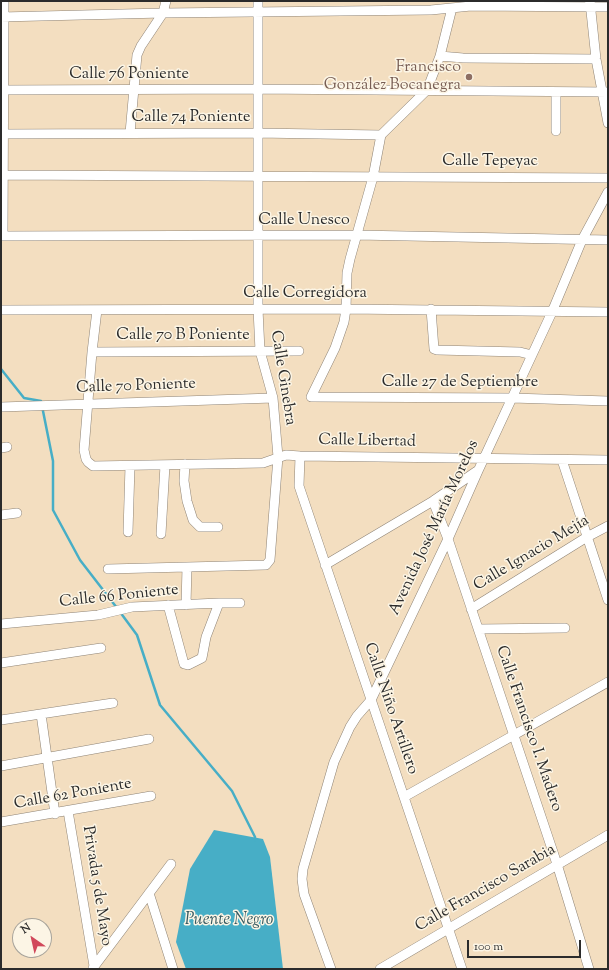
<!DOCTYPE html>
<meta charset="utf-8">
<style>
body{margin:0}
#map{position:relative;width:609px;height:970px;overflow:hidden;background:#f3dec0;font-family:"Sorts Mill Goudy",serif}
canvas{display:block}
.frame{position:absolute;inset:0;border:2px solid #2b2b2b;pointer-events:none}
.north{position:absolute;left:12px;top:918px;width:40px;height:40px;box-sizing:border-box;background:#fcf5e5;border:1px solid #a8a49b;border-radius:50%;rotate:326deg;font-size:11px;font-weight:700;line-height:16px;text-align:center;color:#2b2b2b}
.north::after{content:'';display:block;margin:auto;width:14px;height:18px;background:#d1495b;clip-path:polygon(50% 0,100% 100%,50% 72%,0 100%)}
.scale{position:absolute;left:467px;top:940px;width:114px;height:18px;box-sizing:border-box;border:2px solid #2b2b2b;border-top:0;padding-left:5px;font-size:12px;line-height:14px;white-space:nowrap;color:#2b2b2b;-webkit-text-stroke:3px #fcf5e5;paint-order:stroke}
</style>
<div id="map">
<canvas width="609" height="970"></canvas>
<div class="frame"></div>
<div class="north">N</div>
<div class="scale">100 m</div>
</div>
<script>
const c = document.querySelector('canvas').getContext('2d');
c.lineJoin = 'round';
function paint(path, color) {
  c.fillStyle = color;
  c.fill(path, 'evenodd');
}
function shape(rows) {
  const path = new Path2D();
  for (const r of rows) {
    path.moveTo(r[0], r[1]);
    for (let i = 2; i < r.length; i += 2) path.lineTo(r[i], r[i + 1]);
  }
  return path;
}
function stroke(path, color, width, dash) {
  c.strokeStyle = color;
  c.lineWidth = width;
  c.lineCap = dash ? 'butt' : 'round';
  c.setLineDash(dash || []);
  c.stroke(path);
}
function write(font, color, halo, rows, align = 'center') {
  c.font = font + ' "Sorts Mill Goudy",serif';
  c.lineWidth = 3;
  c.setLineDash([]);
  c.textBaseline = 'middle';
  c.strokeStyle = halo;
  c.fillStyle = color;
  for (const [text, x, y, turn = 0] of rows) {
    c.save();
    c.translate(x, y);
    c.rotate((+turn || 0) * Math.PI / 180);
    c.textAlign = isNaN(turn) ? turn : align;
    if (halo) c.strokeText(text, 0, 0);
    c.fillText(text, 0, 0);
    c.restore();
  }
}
paint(shape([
 [214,830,263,839,270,857,283,969,186,969,176,942,190,869]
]), '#47aec6');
stroke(shape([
 [1,369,24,398,41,401,53,461,53,510,80,560,117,608],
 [120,612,137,635,160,705,232,791,255,837,255,840]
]), '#47aec6', 2.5);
const minor = shape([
 [590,2,596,59,608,123],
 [452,8,440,56,427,90,381,135,373,177,350,259,347,273,346,309,344,322,335,348,311,397,512,398,608,401],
 [1,17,163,13,431,10,471,6,608,7],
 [440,56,463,58,596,59],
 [1,90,257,89,608,92],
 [556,92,556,131],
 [130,133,137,55,141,46,163,13,166,1],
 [1,134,257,133,381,135],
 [1,175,608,178],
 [1,236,357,235,608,240],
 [3,236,4,1],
 [431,309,434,349,437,350,520,352,532,355],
 [2,310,346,309,608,312],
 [97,310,92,352,84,450,86,459,88,462,93,466,263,463,286,455,300,456,608,460],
 [92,352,299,351],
 [1,407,273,398],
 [1,448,7,447],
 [300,456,299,486,462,969],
 [562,460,608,600],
 [185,464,184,481,187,501,193,520,200,527,218,527],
 [433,501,448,539,557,864,589,969],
 [1,515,17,513],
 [128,532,130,466],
 [161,534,165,465],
 [325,565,433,501,477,471],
 [108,569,266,565,270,560,278,457,273,398,260,351,258,309,258,1],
 [168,605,184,664,188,665,202,658,206,637,219,603],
 [186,605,187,567],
 [471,609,587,537,608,526],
 [1,624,98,615,132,607,219,603,240,603],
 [478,629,565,628],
 [1,663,101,648],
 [41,714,55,814],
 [1,720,113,703],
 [1,766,149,739],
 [404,797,608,682],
 [68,811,94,966],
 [1,822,151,796],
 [149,893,173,969],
 [93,968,171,864],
 [331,969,304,894,302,879,303,869,334,762,350,727,357,716,371,700,448,539,478,471,552,312,582,240,608,192],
 [380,969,608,835]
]);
stroke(minor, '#8f8476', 10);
stroke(minor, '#fff', 9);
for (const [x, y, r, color] of [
 [469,77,4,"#8d6e63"]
]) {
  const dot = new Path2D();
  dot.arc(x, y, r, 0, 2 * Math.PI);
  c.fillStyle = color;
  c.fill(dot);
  stroke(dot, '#fcf5e5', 1.5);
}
write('16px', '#785e54', '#fcf5e5', [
 ["Francisco",461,68],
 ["González Bocanegra",461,86]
], 'right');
write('16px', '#2b2b2b', '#fcf5e5', [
 ["Calle 76 Poniente",129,75],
 ["Calle 74 Poniente",191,118],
 ["Calle Tepeyac",490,162],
 ["Calle Unesco",304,221],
 ["Calle Corregidora",305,294],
 ["Calle 70 B Poniente",183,336],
 ["Calle Ginebra",282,378,81],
 ["Calle 27 de Septiembre",460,383],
 ["Calle 70 Poniente",136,387,-2],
 ["Calle Libertad",367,442,1],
 ["Avenida José María Morelos",435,528,-65],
 ["Calle Ignacio Mejía",532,554,-31],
 ["Calle 66 Poniente",119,597,-6],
 ["Calle Niño Artillero",390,709,71],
 ["Calle Francisco I. Madero",528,729,71],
 ["Calle 62 Poniente",73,795,-10],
 ["Privada 5 de Mayo",96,886,81],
 ["Calle Francisco Sarabia",486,889,-30]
]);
write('italic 17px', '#355961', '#fcf5e5', [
 ["Puente Negro",229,921]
]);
</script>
